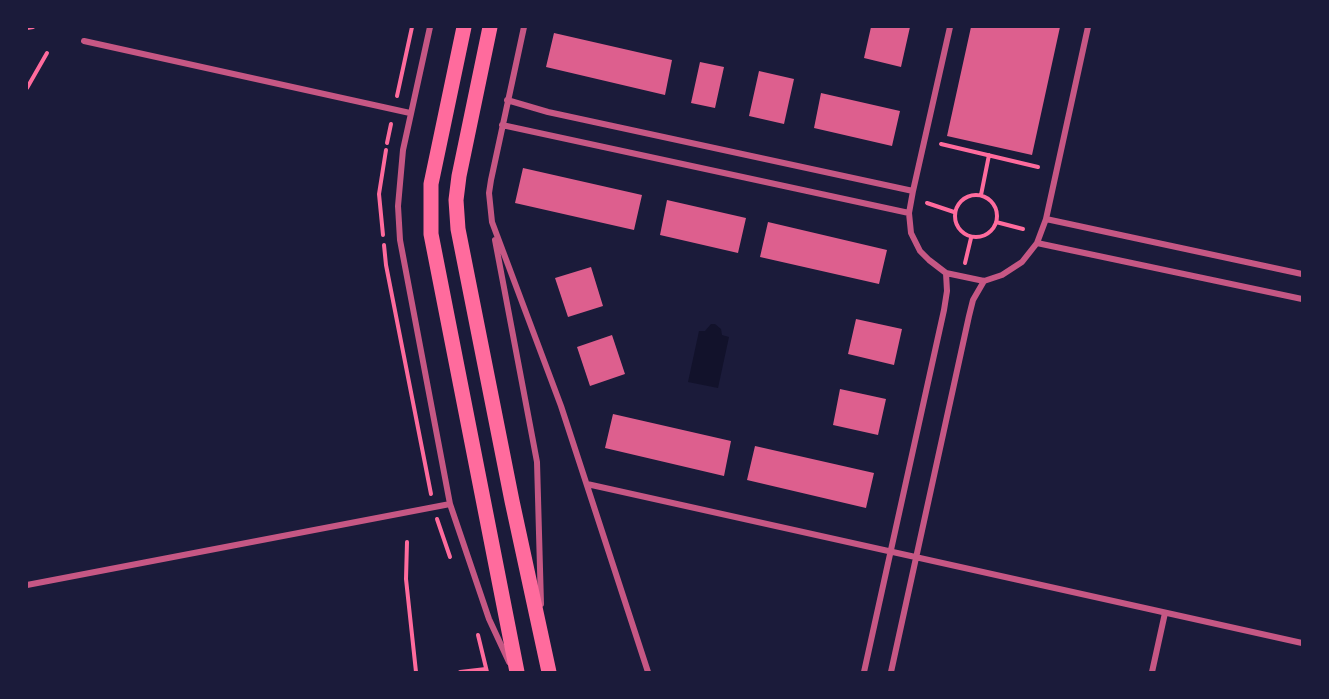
<!DOCTYPE html>
<style>
body{margin:0}
#map{position:relative;width:1329px;height:699px;overflow:hidden;background:#1b1b3a;font-family:"Noto Sans",sans-serif}
canvas{display:block}
.frame{position:absolute;inset:0;border:28px solid #1b1b3a;pointer-events:none}
</style>
<div id="map">
<canvas width="1329" height="699"></canvas>
<div class="frame"></div>
</div>
<script>
const c = document.querySelector('canvas').getContext('2d');
c.lineJoin = 'round';
function paint(path, color) {
  c.fillStyle = color;
  c.fill(path, 'evenodd');
}
function shape(rows) {
  const path = new Path2D();
  for (const r of rows) {
    if (r.length === 3) {
      path.moveTo(r[0] + r[2], r[1]);
      path.arc(r[0], r[1], r[2], 0, 2 * Math.PI);
      continue;
    }
    path.moveTo(r[0], r[1]);
    for (let i = 2; i < r.length; i += 2) path.lineTo(r[i], r[i + 1]);
  }
  return path;
}
function stroke(path, color, width, dash) {
  c.strokeStyle = color;
  c.lineWidth = width;
  c.lineCap = dash ? 'butt' : 'round';
  c.setLineDash(dash || []);
  c.stroke(path);
}
paint(shape([
 [711,324,715,324,721,329,722,335,729,337,718,388,688,382,699,331,705,331]
]), '#12122b');
paint(shape([
 [871,27,910,27,901,67,864,58],
 [971,27,1060,27,1032,155,947,136],
 [554,33,672,60,665,95,546,67],
 [700,62,724,67,715,108,691,103],
 [759,71,794,79,784,124,749,116],
 [821,93,900,111,892,146,814,128],
 [523,168,642,195,634,230,515,203],
 [667,200,746,218,738,253,660,235],
 [768,222,887,250,879,284,760,257],
 [591,267,603,306,568,317,555,278],
 [856,319,902,329,894,365,848,354],
 [612,335,625,374,590,386,577,347],
 [840,389,886,399,878,435,833,425],
 [613,414,731,441,724,476,605,448],
 [755,446,874,473,866,508,747,480]
]), '#dd5f8e');
stroke(shape([
 [27,28,33,27],
 [27,88,47,53],
 [397,96,412,27],
 [387,143,391,124],
 [941,144,1038,167],
 [976,216,21],
 [981,195,989,155],
 [927,203,954,212],
 [996,222,1023,229],
 [383,235,379,194,386,150],
 [384,245,386,265,431,494],
 [965,263,971,238],
 [437,519,450,557],
 [407,542,406,579,416,672],
 [478,635,487,672],
 [460,672,486,669]
]), '#ff6b9d', 4);
stroke(shape([
 [430,27,403,150,398,206,400,240,450,504,489,619,509,662],
 [524,27,491,180,489,193,492,222,561,406,648,672],
 [950,27,913,191,909,213,911,233,920,251,929,260,946,273,984,281,1002,275,1022,262,1037,243,1046,219,1088,27],
 [84,41,410,113],
 [507,100,548,112,913,191],
 [502,125,909,213],
 [1046,219,1302,274],
 [495,240,537,462,541,604],
 [1037,243,1302,299],
 [587,484,1302,643],
 [27,585,450,504],
 [864,672,944,310,947,291,946,273],
 [891,672,969,316,973,300,984,281],
 [1152,672,1165,613]
]), '#c65784', 6);
stroke(shape([
 [464,27,431,184,431,234,517,672],
 [490,27,459,176,456,200,458,229,512,501,549,672]
]), '#ff6b9d', 15);
</script>
